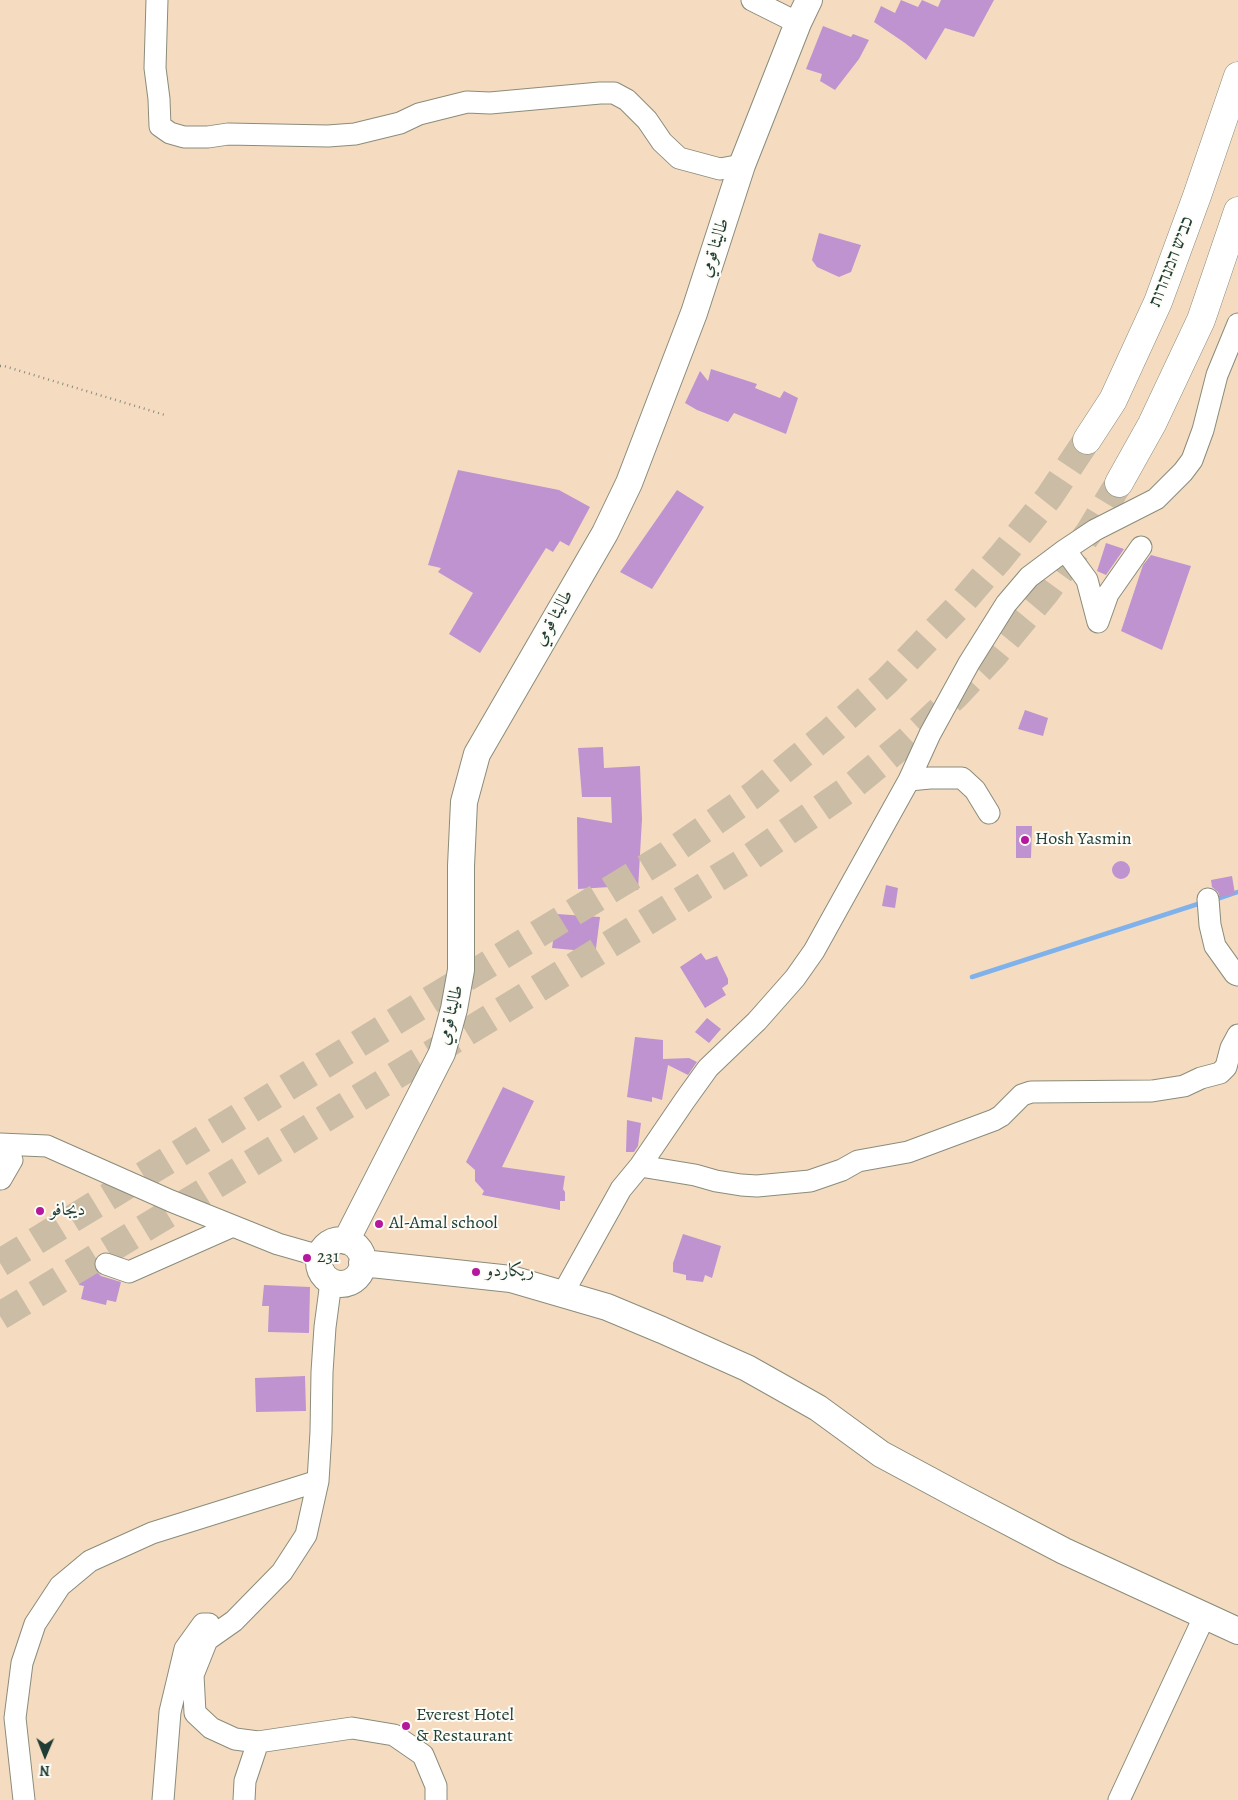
<!DOCTYPE html>
<meta charset="utf-8">
<style>
body{margin:0}
#map{position:relative;width:1238px;height:1800px;overflow:hidden;background:#f5dcc1;font-family:Alegreya,serif}
canvas{display:block}
.north{position:absolute;left:20px;top:1730px;width:50px;height:50px;-webkit-text-stroke:4px #fdfcf7;paint-order:stroke;rotate:181deg;font-size:14px;font-weight:700;line-height:20px;text-align:center;color:#1f3d34}
.north::after{content:'';display:block;margin:auto;width:18px;height:22px;background:#1f3d34;clip-path:polygon(50% 0,100% 100%,50% 72%,0 100%)}
</style>
<div id="map">
<canvas width="1238" height="1800"></canvas>
<div class="north">N</div>
</div>
<script>
const c = document.querySelector('canvas').getContext('2d');
c.lineJoin = 'round';
function shape(rows) {
  const path = new Path2D();
  for (const r of rows) {
    if (r.length === 3) {
      path.moveTo(r[0] + r[2], r[1]);
      path.arc(r[0], r[1], r[2], 0, 2 * Math.PI);
      continue;
    }
    path.moveTo(r[0], r[1]);
    for (let i = 2; i < r.length; i += 2) path.lineTo(r[i], r[i + 1]);
  }
  return path;
}
function stroke(path, color, width, dash) {
  c.strokeStyle = color;
  c.lineWidth = width;
  c.lineCap = dash ? 'butt' : 'round';
  c.setLineDash(dash || []);
  c.stroke(path);
}
function paint(path, color) {
  c.fillStyle = color;
  c.fill(path, 'evenodd');
}
function write(font, color, halo, rows, align = 'center') {
  c.font = font + ' Alegreya,Amiri,"Frank Ruhl Libre",serif';
  c.lineWidth = 4;
  c.setLineDash([]);
  c.textBaseline = 'middle';
  c.strokeStyle = halo;
  c.fillStyle = color;
  for (const [text, x, y, turn = 0] of rows) {
    c.save();
    c.translate(x, y);
    c.rotate((+turn || 0) * Math.PI / 180);
    c.textAlign = isNaN(turn) ? turn : align;
    if (halo) c.strokeText(text, 0, 0);
    c.fillText(text, 0, 0);
    c.restore();
  }
}
stroke(shape([
 [1214,900,1238,892],
 [972,977,1201,903]
]), '#7fb1eb', 4.5);
paint(shape([
 [901,0,918,7,922,0,938,7,941,0,994,0,974,37,945,28,926,60,905,43,874,22,881,6,895,13],
 [823,26,851,37,853,34,869,40,859,59,835,90,820,81,822,74,806,69],
 [819,233,861,245,851,272,839,277,817,267,812,260],
 [711,369,757,384,755,388,780,398,784,391,798,398,786,434,734,413,728,422,697,410,685,403,700,371,708,381],
 [458,470,559,490,590,507,569,546,560,541,553,552,546,548,480,653,449,634,473,593,438,572,441,568,428,565],
 [677,490,704,507,652,589,620,572],
 [1106,543,1124,549,1106,575,1097,571],
 [1151,555,1191,566,1162,650,1121,631,1143,565],
 [1025,710,1048,718,1043,736,1018,729],
 [603,747,604,768,640,766,642,819,638,890,610,887,578,889,577,817,612,823,611,797,582,797,578,748],
 [1016,826,1032,826,1031,858,1016,858],
 [1121,870,9],
 [1232,876,1235,894,1220,897,1218,892,1212,887,1211,880],
 [886,885,898,888,895,908,882,906],
 [557,914,600,917,595,956,584,956,584,951,552,948],
 [701,953,706,960,717,956,728,979,728,984,722,988,726,995,705,1008,680,967],
 [707,1018,721,1029,709,1043,695,1032],
 [635,1037,663,1040,663,1059,689,1058,697,1062,688,1075,668,1065,662,1100,652,1097,652,1102,627,1097],
 [503,1087,534,1101,502,1167,565,1176,563,1189,565,1192,565,1201,560,1201,560,1210,482,1195,484,1191,475,1181,475,1170,466,1162],
 [627,1120,641,1123,638,1146,634,1152,626,1152],
 [683,1234,721,1246,712,1278,705,1275,703,1282,686,1280,686,1275,673,1272,673,1263],
 [84,1267,95,1270,101,1276,121,1282,116,1302,107,1300,106,1305,81,1299,84,1286,79,1285],
 [264,1285,310,1287,309,1333,268,1332,269,1306,262,1306],
 [305,1376,306,1411,256,1412,255,1378]
]), '#bf93cf');
stroke(shape([
 [0,1263,667,855,753,795,831,731,887,681,957,608,1001,557,1049,497,1087,440],
 [0,1316,500,1012,745,861,850,788,907,741,956,695,994,655,1046,592,1090,531,1119,483]
]), '#cabca5', 28, [28, 14]);
const minor = shape([
 [157,0,155,68,159,99,160,126,170,133,184,137,208,137,228,134,328,136,355,134,400,123,419,114,467,102,490,103,600,93,614,93,627,100,647,120,662,142,679,158,720,169,742,165],
 [752,0,798,23],
 [1065,550,1087,580,1098,622,1108,594,1141,547],
 [909,780,930,778,962,778,975,790,989,813],
 [1208,899,1210,925,1215,946,1235,974,1238,975],
 [0,1144,47,1146,171,1201,278,1244,320,1256],
 [0,1158,12,1160,1,1179],
 [640,1166,695,1175,716,1181,741,1185,757,1186,810,1181,842,1170,858,1161,908,1152,994,1120,1001,1116,1022,1095,1031,1092,1152,1091,1184,1086,1201,1078,1220,1073,1226,1067,1231,1048,1238,1035],
 [106,1264,129,1272,233,1226],
 [331,1282,325,1327,322,1372,321,1432,318,1481,306,1535,282,1572,234,1621,207,1640,193,1675,195,1713,211,1728,235,1739,258,1742,352,1728,394,1735,423,1755,436,1786,436,1800],
 [562,1295,621,1189,640,1166,685,1100,708,1068,757,1021,795,978,814,951,909,780,930,734,969,663,1006,604,1029,577,1065,550,1095,530,1156,499,1183,472,1192,460,1203,430,1217,375,1238,324],
 [24,1800,15,1718,22,1663,35,1624,60,1586,90,1561,152,1533,318,1481],
 [163,1800,170,1712,185,1649,203,1624,209,1624],
 [244,1800,245,1781,258,1742],
 [1119,1800,1205,1615]
]);
const major = shape([
 [341,1262,22],
 [346,1241,442,1053,454,1009,461,970,461,866,464,802,477,754,605,533,629,483,694,313,742,165,798,23,809,0],
 [362,1263,511,1279,607,1307,662,1330,747,1368,818,1408,881,1454,959,1496,1064,1551,1238,1631]
]);
const highway = shape([
 [1087,440,1113,400,1158,302,1197,196,1238,76],
 [1119,483,1152,424,1201,320,1238,211]
]);
stroke(minor, '#8a8c7a', 23);
stroke(major, '#8a8c7a', 28);
stroke(highway, '#8a8c7a', 29);
stroke(shape([
 [0,366,4,366,165,415]
]), '#8a8c7a', 2.5, [1, 4]);
stroke(minor, '#fff', 21);
stroke(major, '#fff', 26);
stroke(highway, '#fff', 28);
for (const [x, y, r, color] of [
 [1025,840,5,"#b5179e"],
 [40,1211,5,"#b5179e"],
 [379,1224,5,"#b5179e"],
 [307,1258,5,"#b5179e"],
 [476,1272,5,"#b5179e"],
 [406,1726,5,"#b5179e"]
]) {
  const dot = new Path2D();
  dot.arc(x, y, r, 0, 2 * Math.PI);
  c.fillStyle = color;
  c.fill(dot);
  stroke(dot, '#fdfcf7', 2);
}
write('18px', '#1f3d34', '#fdfcf7', [
 ["طاليثا قومي",715,248,-72],
 ["כביש המנהרות",1172,262,-69],
 ["طاليثا قومي",554,618,-60],
 ["طاليثا قومي",451,1015,-76]
]);
write('18px', '#1f3d34', '#fdfcf7', [
 ["Hosh Yasmin",1035,840],
 ["ديجافو",50,1211],
 ["Al-Amal school",389,1224],
 ["231",317,1258],
 ["ريكاردو",486,1272],
 ["Everest Hotel",416,1716],
 ["& Restaurant",416,1737]
], 'left');
</script>
